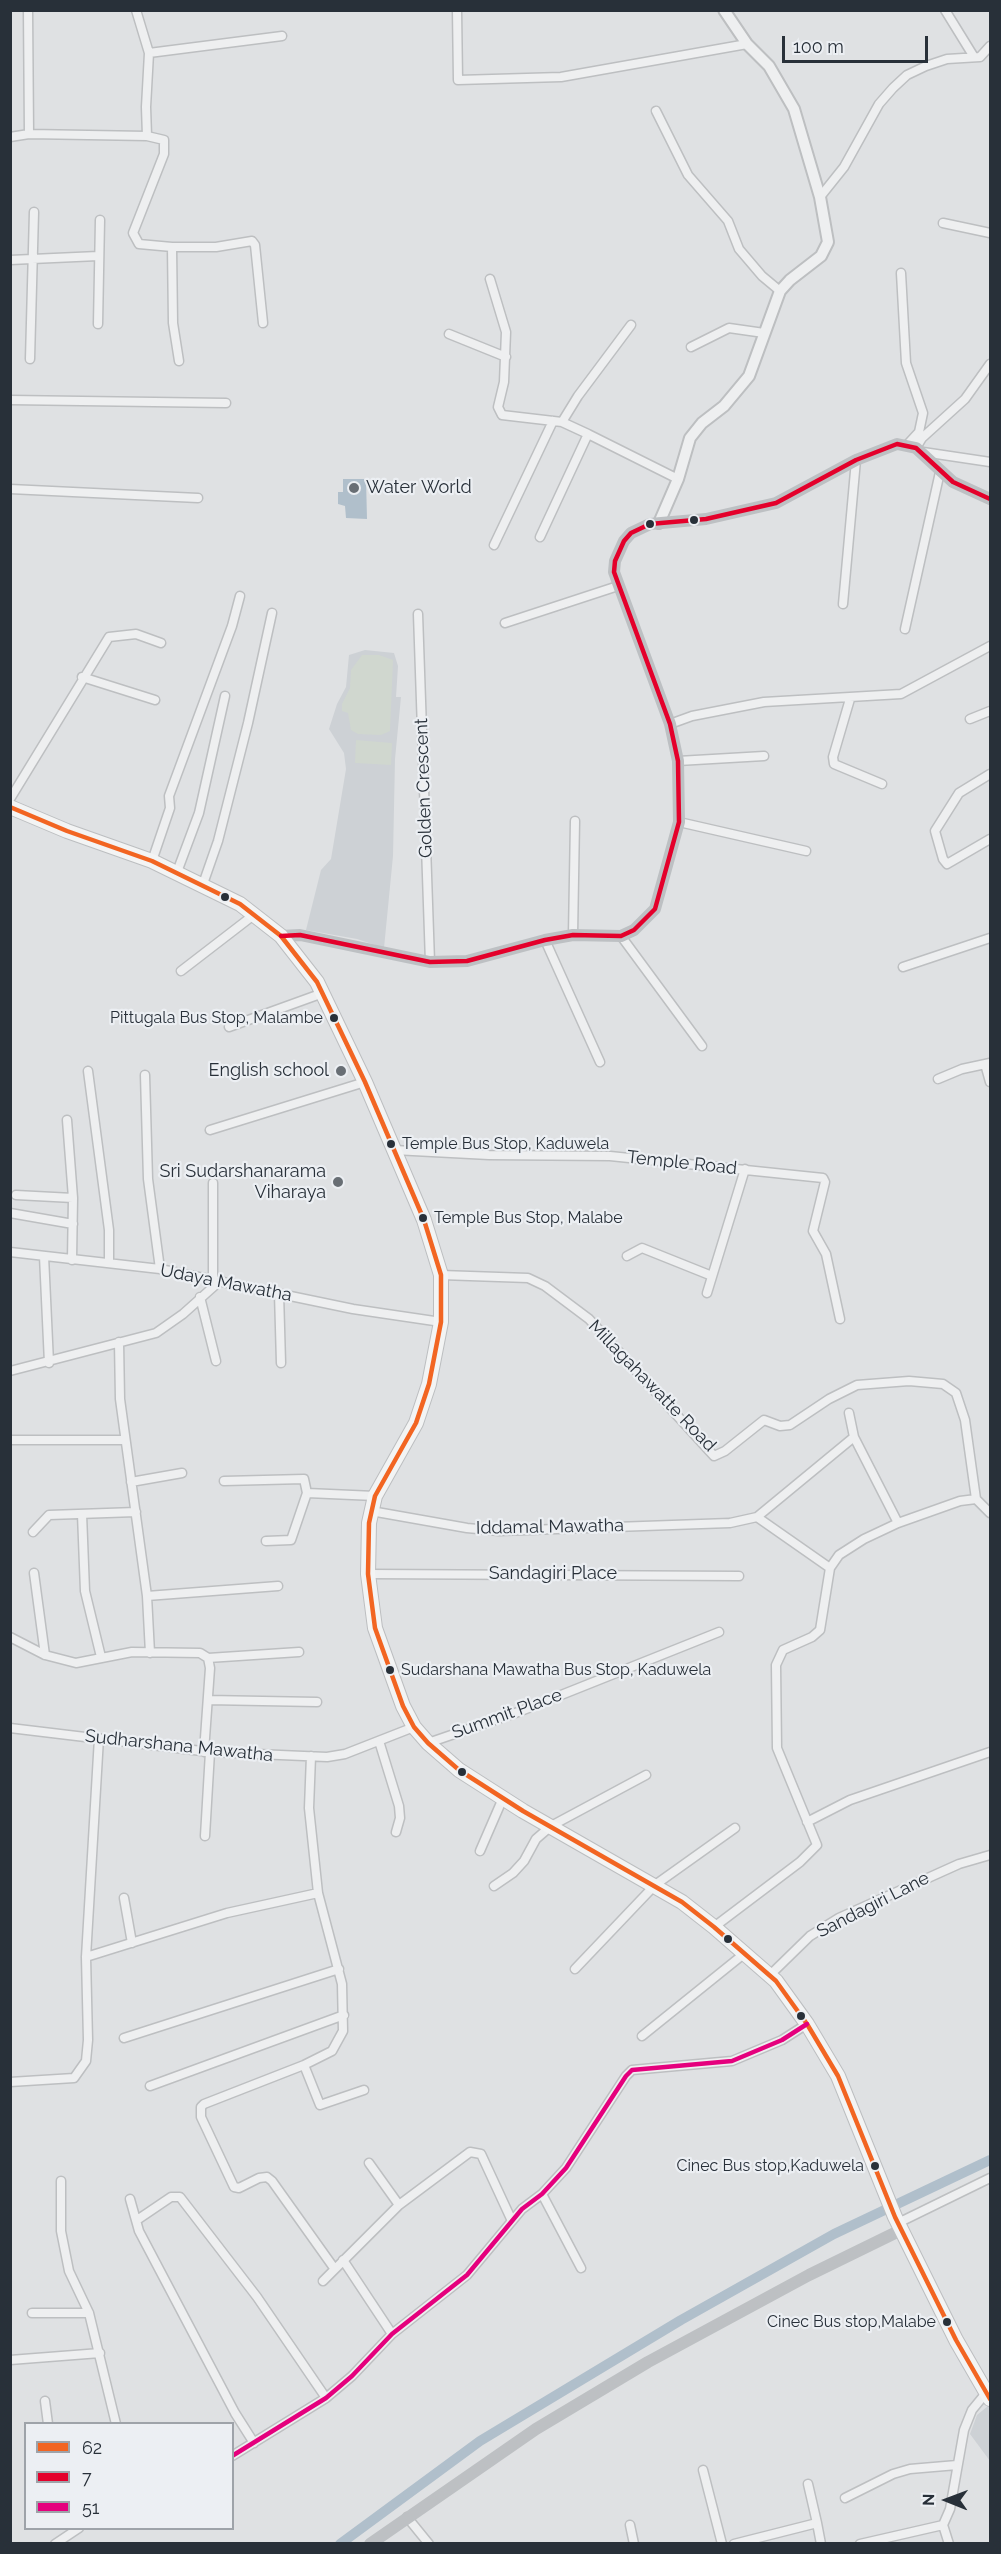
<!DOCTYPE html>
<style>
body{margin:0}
#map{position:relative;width:1001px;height:2554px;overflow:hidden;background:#dfe1e3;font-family:Raleway,sans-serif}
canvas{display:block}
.frame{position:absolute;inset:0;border:12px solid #283039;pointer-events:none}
.legend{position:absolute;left:24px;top:2422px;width:210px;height:108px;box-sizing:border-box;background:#eceff3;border:2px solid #9ea3a9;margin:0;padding:8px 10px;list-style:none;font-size:18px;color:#283039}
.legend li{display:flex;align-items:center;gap:12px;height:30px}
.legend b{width:30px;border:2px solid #9ea3a9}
.north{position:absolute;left:917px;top:2470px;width:60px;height:60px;-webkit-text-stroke:4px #eceff3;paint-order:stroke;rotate:271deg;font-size:16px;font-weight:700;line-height:24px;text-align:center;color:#283039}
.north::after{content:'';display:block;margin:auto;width:21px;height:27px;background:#283039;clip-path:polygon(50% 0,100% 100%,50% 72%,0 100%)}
.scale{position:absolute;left:782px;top:36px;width:146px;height:27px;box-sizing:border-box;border:3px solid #283039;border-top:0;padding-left:8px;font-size:18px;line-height:21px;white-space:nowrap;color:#283039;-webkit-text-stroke:4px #eceff3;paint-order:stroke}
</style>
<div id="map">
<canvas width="1001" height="2554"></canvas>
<div class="frame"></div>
<ul class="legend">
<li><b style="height:8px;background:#f26522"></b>62</li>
<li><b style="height:8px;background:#e4002b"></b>7</li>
<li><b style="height:8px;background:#e5007d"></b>51</li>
</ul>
<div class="north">N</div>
<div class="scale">100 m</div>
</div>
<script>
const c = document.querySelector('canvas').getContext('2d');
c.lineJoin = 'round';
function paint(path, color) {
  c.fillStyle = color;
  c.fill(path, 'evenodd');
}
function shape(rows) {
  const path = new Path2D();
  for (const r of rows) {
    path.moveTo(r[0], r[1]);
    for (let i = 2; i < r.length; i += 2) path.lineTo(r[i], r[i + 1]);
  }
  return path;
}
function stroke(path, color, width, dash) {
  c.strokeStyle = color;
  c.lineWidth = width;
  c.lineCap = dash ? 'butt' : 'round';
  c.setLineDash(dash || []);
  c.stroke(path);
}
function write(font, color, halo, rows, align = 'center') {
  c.font = font + ' Raleway,sans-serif';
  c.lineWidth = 4.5;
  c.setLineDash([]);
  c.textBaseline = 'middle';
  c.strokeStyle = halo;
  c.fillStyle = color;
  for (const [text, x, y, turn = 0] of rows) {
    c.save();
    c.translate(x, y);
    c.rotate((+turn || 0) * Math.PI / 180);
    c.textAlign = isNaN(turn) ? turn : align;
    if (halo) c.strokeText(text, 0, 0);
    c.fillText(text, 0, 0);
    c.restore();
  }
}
paint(shape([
 [365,650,394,653,398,666,396,697,401,697,395,759,393,856,384,948,357,939,306,930,321,870,331,859,346,769,344,753,329,729,337,704,346,687,349,655],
 [988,2406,990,2409,990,2461,970,2434,977,2415]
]), '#cdd1d5');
paint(shape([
 [362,655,379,655,393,660,390,731,381,735,358,734,351,730,348,713,342,711,342,704,350,688,351,670],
 [356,740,392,743,391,765,355,763]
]), '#d0d7cf');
paint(shape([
 [343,479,366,479,367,519,346,518,345,506,338,504,338,492,343,492]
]), '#b0bfcb');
stroke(shape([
 [340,2544,480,2441,681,2320,834,2234,990,2160]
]), '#b0bfcb', 10);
const minor = shape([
 [28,10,29,134],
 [136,10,149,53],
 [457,10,458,80,561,77,747,44],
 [945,10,974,57],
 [656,111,688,175,728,221,739,249,762,276,780,291],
 [10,137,29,134,147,136],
 [820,197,844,167,879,104,893,88,907,75,926,66,947,59,980,57,990,46],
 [943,223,990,233],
 [172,247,173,323,179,361],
 [10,260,98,256],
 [901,273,906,363,923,413,919,432,907,445],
 [490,279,506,332,504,382,498,407,502,415,562,422,588,434],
 [263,323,255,245,252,241,216,247,172,247,139,244,133,233,164,154,164,140,147,136,146,107,149,53,282,36],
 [98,324,100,220],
 [449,334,506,357],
 [691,347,729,328,764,333],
 [30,359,34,212],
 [10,400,226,403],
 [562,422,578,396,631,325],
 [916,448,922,438,965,399,990,364],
 [923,452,990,462],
 [10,489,198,498],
 [540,537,588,434,678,479],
 [494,545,553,421],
 [843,604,856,460],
 [418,614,430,962],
 [505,623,618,586],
 [905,629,940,472],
 [82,677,155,700],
 [850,699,833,757,834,764,882,784],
 [970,719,990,711],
 [670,724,692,716,764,702,901,694,990,646],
 [678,761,764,756],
 [990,774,959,793,935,831,943,859,947,864,990,839],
 [10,799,109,637,136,634,161,643],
 [679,822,806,851],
 [152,861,170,808,169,796,232,626,240,596],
 [177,872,199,813,225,696],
 [203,884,218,841,248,723,272,613],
 [573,935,575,821],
 [621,936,702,1046],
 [545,940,600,1062],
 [903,967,990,938],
 [181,971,255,914],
 [229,1027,323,993],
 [985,1064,990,1082],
 [88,1071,109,1230,109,1263],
 [145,1075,148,1179,160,1269],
 [938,1079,962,1069,990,1063],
 [67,1120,73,1198,72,1260],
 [210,1130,365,1082],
 [394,1150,489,1155,610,1156,823,1178,825,1182,813,1231,826,1254,840,1319],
 [16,1195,73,1198],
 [10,1213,73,1224],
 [10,1252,160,1269,353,1309,441,1322],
 [44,1256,49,1363],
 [627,1256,642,1248,712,1276],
 [441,1275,528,1278,545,1286,589,1319,714,1456,725,1451,764,1420,780,1426,790,1425,829,1399,857,1385,909,1381,943,1384,956,1393,965,1420,976,1499],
 [213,1279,213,1183],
 [279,1293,281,1363],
 [707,1293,745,1169],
 [200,1297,216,1361],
 [119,1342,120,1399,147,1596,150,1653],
 [10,1371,156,1333,183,1314,221,1280],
 [849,1413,854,1437,898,1523],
 [10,1440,125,1440],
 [224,1481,304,1479,307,1493,375,1496],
 [131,1482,182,1473],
 [371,1511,467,1528,499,1531,730,1523,757,1517,830,1568,839,1555,864,1539,898,1523,960,1501,976,1499,990,1513],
 [82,1514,85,1591,101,1657],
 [757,1517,854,1437],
 [33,1532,49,1515,136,1512],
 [266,1541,291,1540,307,1493],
 [34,1573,45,1655],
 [368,1574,739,1576],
 [147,1596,278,1586],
 [10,1637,45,1655,76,1663,132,1652,200,1653,208,1658,299,1652],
 [208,1700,317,1702],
 [10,1728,210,1752,327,1757,345,1754,414,1727],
 [379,1741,399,1806,400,1818,396,1832],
 [428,1743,521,1711,719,1632],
 [204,1752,210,1668,208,1658],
 [311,1756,309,1808,318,1893,342,1984,343,2031,332,2051,304,2065,204,2104,201,2107,201,2117,234,2187,239,2188,259,2178,267,2177,272,2181,334,2268],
 [807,1822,850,1800,990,1752],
 [205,1836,210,1752],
 [480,1851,503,1798],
 [494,1886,513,1873,524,1861,536,1839,551,1826,646,1775],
 [124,1898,132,1943],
 [714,1927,800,1862,817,1845,777,1748,776,1665,783,1650,812,1637,820,1630,830,1568],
 [86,1957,227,1913,318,1893],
 [575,1969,655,1885,735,1828],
 [769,1976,810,1936,839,1918,959,1864,990,1855],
 [642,2036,745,1953],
 [124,2038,339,1969],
 [304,2065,320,2105,364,2090],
 [10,2082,74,2078,86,2061,88,2040,86,1957,99,1738],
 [150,2086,344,2015],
 [369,2163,399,2205],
 [61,2181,61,2231,69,2271,89,2313,116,2424],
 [542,2194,581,2268],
 [130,2199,139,2231,235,2413,254,2443],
 [137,2220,171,2197,180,2197,257,2297,326,2398],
 [898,2223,990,2178],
 [343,2260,392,2334],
 [323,2281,399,2205,470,2152,481,2154,512,2221],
 [32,2313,89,2313],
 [10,2360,100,2353],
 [45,2401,48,2424],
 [232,2456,326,2398,352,2376,392,2334,467,2275,522,2209,542,2194,566,2168,626,2076,632,2070,732,2061,782,2040,807,2024],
 [703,2470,722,2544],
 [808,2484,817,2523],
 [845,2498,893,2474,910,2469,957,2465],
 [407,2517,429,2544],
 [630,2525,634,2544],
 [943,2525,949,2544],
 [55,2544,79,2528],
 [734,2544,817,2523,821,2544],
 [860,2544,943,2525,950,2509,964,2430,972,2410,986,2393]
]);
const tertiary = shape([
 [659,523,678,479,690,438,702,423,724,406,749,376,780,291,790,280,821,256,828,242,820,197,794,109,769,66,747,44,724,10]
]);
const primary = shape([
 [10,807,67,831,152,861,240,904,281,936,317,982,365,1082,424,1220,441,1275,441,1322,429,1384,416,1423,375,1496,369,1523,368,1574,375,1628,403,1706,414,1727,428,1743,459,1770,523,1811,682,1902,714,1927,776,1981,807,2024,838,2076,895,2217,956,2340,990,2399]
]);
stroke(minor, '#bdbfc1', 11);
stroke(tertiary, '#bdbfc1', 14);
stroke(primary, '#bcbec0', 16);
stroke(minor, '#eeeff0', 8);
stroke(tertiary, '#eeeff0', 10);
stroke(shape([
 [281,936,300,935,430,962,467,961,545,940,573,935,621,936,634,930,655,909,679,822,678,761,670,724,614,572,615,561,624,541,631,533,650,524,706,519,776,503,856,460,897,444,916,448,953,482,990,499],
 [370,2544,536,2429,648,2362,809,2275,901,2230]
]), '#bdc0c3', 12);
stroke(primary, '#f3f4f4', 14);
stroke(shape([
 [10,807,67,831,152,861,240,904,281,936,317,982,365,1082,424,1220,441,1275,441,1322,429,1384,416,1423,375,1496,369,1523,368,1574,375,1628,403,1706,414,1727,428,1743,459,1770,523,1811,682,1902,714,1927,776,1981,807,2024,838,2076,895,2217,956,2340,990,2399]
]), '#f26522', 4.5);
stroke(shape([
 [281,936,300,935,430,962,467,961,545,940,573,935,621,936,634,930,655,909,679,822,678,761,670,724,614,572,615,561,624,541,631,533,650,524,706,519,776,503,856,460,897,444,916,448,953,482,990,499]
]), '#e4002b', 4.5);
stroke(shape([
 [232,2456,326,2398,352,2376,392,2334,467,2275,522,2209,542,2194,566,2168,626,2076,632,2070,732,2061,782,2040,807,2024]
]), '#e5007d', 4.5);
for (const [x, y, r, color] of [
 [354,488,6,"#686e74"],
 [694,520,5,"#283039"],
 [650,524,5,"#283039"],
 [225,897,5,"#283039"],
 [334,1018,5,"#283039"],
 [341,1071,6,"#686e74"],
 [391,1144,5,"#283039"],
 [338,1182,6,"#686e74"],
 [423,1218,5,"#283039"],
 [390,1670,5,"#283039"],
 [462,1772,5,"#283039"],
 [728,1939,5,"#283039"],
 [801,2016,5,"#283039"],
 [875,2166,5,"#283039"],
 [947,2322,5,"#283039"]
]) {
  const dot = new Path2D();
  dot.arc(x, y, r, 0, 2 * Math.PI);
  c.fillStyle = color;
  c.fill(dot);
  stroke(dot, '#eceff3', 2);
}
write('16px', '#283039', '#eceff3', [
 ["Pittugala Bus Stop, Malambe",323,1018],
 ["Temple Bus Stop, Kaduwela",402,1144,"left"],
 ["Temple Bus Stop, Malabe",434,1218,"left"],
 ["Sudarshana Mawatha Bus Stop, Kaduwela",401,1670,"left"],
 ["Cinec Bus stop,Kaduwela",864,2166],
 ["Cinec Bus stop,Malabe",936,2322]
], 'right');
write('18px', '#283039', '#eceff3', [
 ["Water World",366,488,"left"],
 ["English school",329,1071],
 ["Sri Sudarshanarama",326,1172],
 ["Viharaya",326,1193]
], 'right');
write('18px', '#283039', '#eceff3', [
 ["Golden Crescent",424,788,-92],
 ["Temple Road",682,1163,6],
 ["Udaya Mawatha",226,1283,11],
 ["Millagahawatte Road",652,1386,46],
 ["Iddamal Mawatha",550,1527,-1],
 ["Sandagiri Place",553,1574],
 ["Summit Place",507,1714,-20],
 ["Sudharshana Mawatha",179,1746,6],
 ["Sandagiri Lane",873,1905,-27]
]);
</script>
